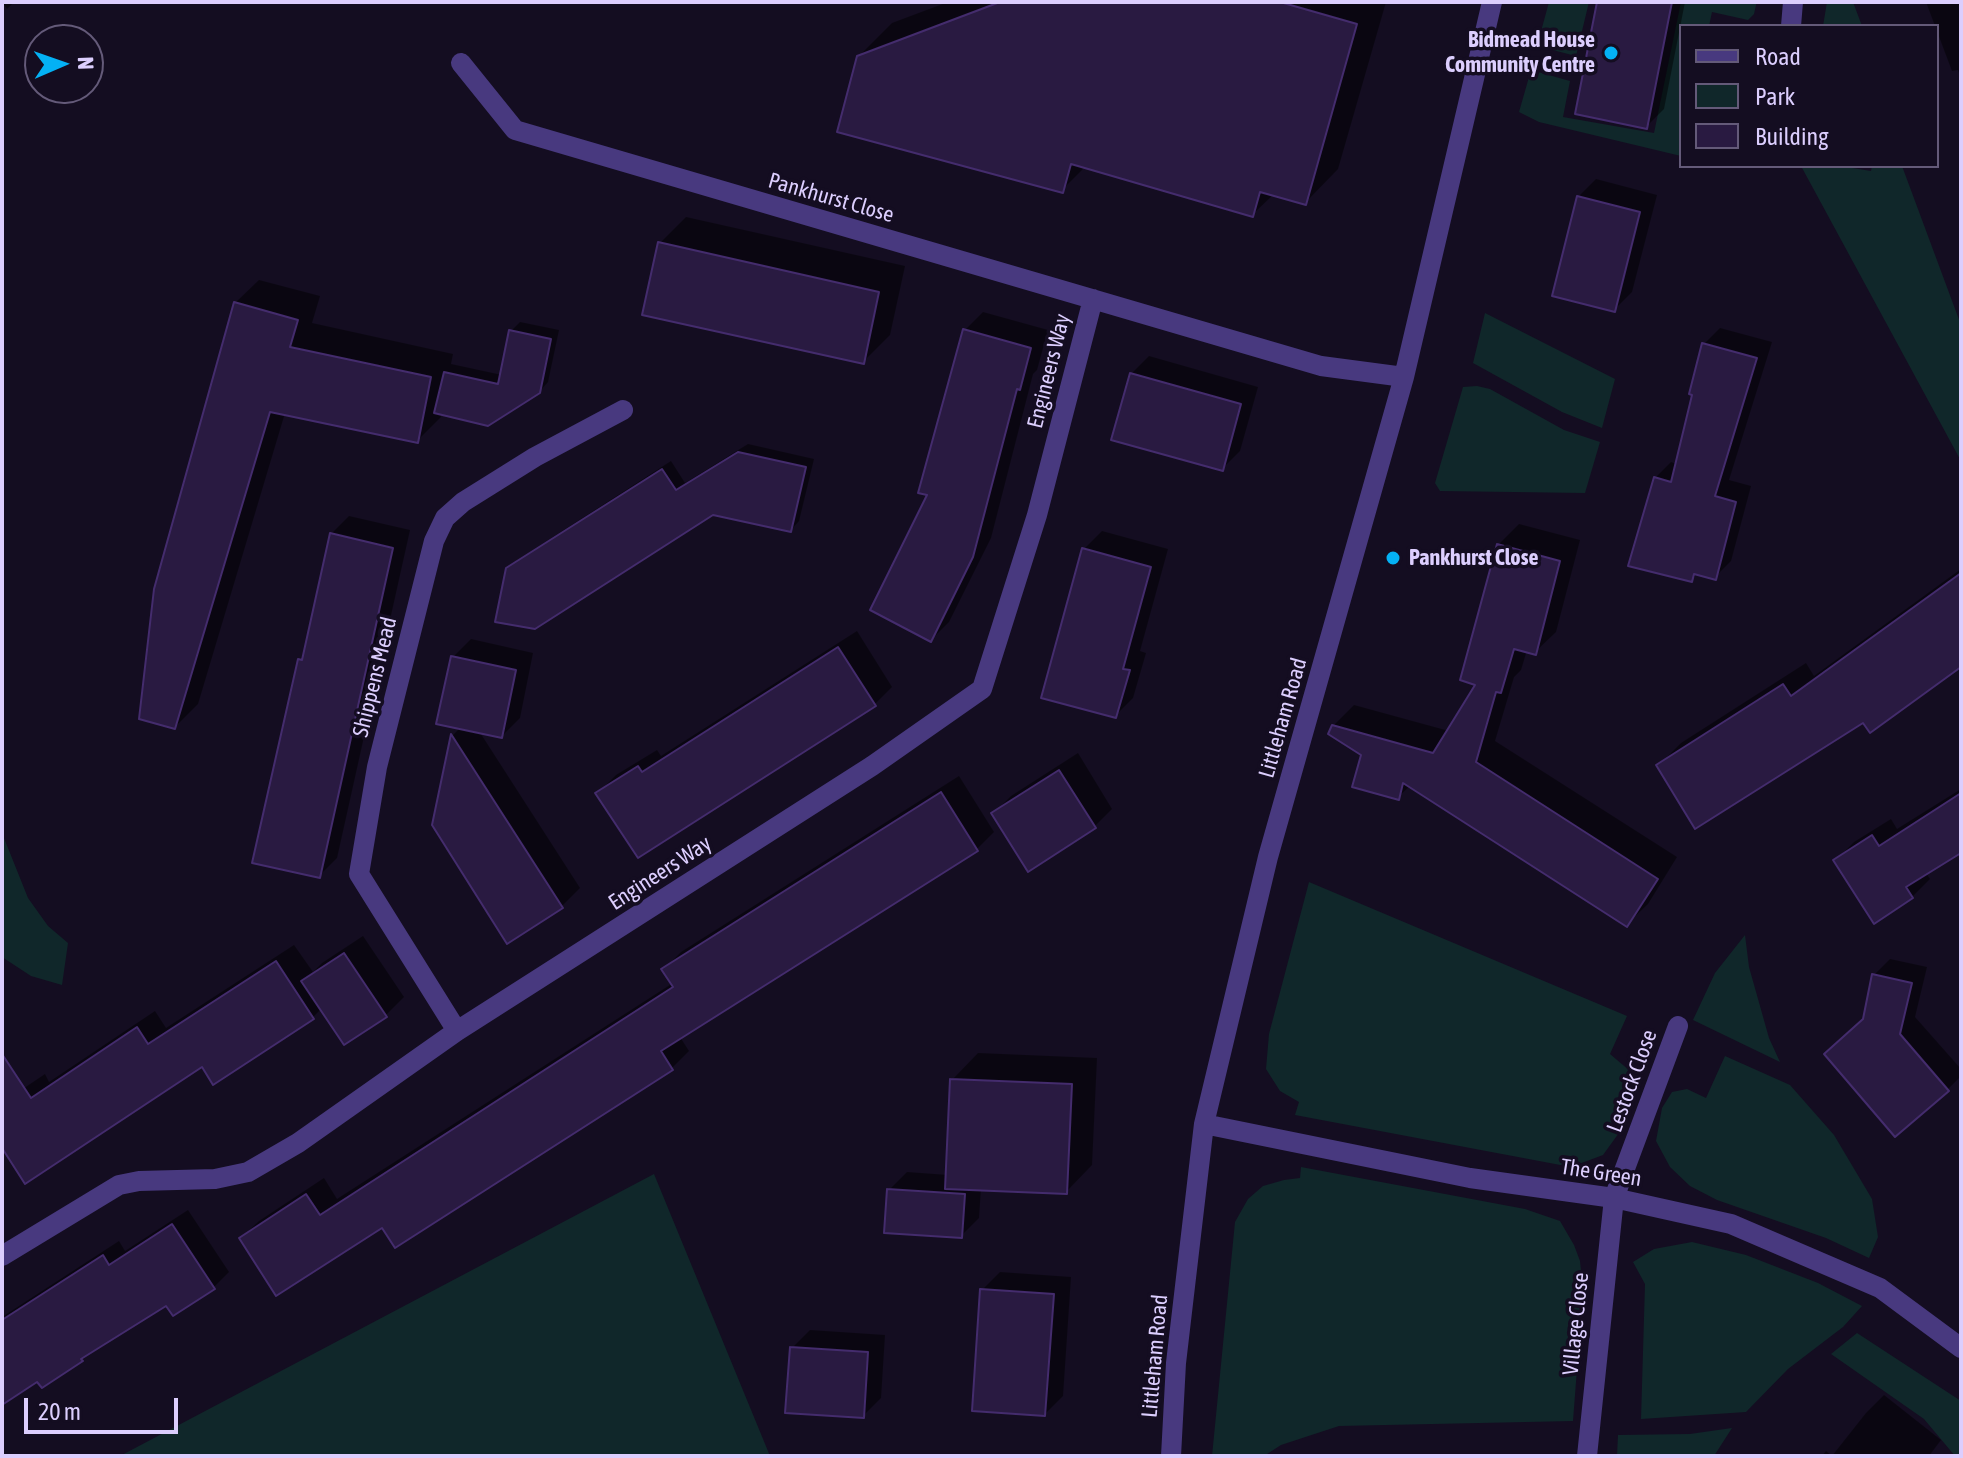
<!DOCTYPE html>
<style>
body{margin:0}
#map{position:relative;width:1963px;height:1458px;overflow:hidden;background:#140d21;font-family:"Asap Condensed",sans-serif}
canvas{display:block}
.frame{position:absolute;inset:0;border:4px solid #dccefe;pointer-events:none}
.legend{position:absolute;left:1679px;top:24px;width:260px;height:144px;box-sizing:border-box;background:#140d21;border:2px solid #645a79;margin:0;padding:10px 14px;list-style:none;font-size:24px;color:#dccefe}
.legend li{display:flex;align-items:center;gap:16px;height:40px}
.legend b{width:40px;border:2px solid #645a79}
.north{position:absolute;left:24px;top:24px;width:80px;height:80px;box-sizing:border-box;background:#140d21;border:2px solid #645a79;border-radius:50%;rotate:88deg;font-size:22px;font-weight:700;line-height:32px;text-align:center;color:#dccefe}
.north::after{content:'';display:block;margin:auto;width:28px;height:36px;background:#04b1f4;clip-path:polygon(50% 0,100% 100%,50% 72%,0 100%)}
.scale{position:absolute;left:24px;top:1398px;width:154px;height:36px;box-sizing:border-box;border:4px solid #dccefe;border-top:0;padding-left:10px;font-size:24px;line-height:28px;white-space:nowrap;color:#dccefe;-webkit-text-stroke:6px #140d21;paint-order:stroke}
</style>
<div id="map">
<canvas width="1963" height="1458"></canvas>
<div class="frame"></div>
<ul class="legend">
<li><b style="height:10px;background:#48397f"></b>Road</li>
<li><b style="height:22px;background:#10272a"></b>Park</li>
<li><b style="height:22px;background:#291a41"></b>Building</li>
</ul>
<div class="north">N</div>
<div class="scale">20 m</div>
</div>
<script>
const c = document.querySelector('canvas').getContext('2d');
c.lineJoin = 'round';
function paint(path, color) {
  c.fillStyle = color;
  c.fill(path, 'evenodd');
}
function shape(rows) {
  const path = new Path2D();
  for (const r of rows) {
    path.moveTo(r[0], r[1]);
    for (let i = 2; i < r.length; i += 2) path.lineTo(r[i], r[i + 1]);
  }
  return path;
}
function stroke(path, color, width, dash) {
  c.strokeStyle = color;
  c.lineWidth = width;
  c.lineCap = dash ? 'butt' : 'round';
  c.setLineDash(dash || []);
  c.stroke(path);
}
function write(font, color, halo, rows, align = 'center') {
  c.font = font + ' "Asap Condensed",sans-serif';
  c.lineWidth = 7;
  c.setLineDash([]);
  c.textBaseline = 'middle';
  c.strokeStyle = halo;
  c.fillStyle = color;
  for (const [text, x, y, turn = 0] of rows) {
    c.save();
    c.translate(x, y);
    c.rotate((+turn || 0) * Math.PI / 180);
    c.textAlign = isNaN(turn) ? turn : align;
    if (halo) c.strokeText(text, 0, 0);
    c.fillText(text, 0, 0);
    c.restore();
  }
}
paint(shape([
 [1549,2,1589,2,1576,56,1537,46],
 [1681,2,1756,2,1756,5,1754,14,1748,20,1712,12,1709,26,1681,26,1681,156,1539,122,1519,112,1531,70,1570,81,1563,117,1654,133],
 [1827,2,1853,2,1862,26,1823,26],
 [1801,166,1840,166,1871,171,1872,166,1902,166,1961,325,1961,461],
 [1485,313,1615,379,1602,428,1562,412,1473,363],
 [1477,386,1490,389,1564,430,1600,442,1585,493,1440,491,1435,483,1463,387],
 [2,833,28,898,48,926,68,943,62,985,31,976,2,957],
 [1309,882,1627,1016,1610,1054,1630,1071,1634,1095,1624,1126,1603,1155,1571,1167,1295,1115,1299,1102,1280,1091,1266,1069,1269,1034],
 [1745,935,1749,967,1769,1038,1780,1062,1693,1020,1715,973],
 [1725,1056,1790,1085,1834,1135,1872,1199,1878,1237,1869,1258,1826,1238,1717,1200,1690,1186,1670,1167,1656,1141,1662,1108,1672,1092,1687,1089,1706,1098],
 [1301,1167,1525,1209,1560,1221,1574,1245,1580,1261,1583,1291,1573,1421,1339,1426,1281,1445,1264,1456,1212,1456,1235,1222,1248,1199,1263,1186,1284,1180,1300,1178],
 [654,1174,770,1456,120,1456],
 [1692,1242,1746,1255,1818,1283,1862,1306,1843,1327,1788,1369,1746,1412,1641,1419,1645,1284,1633,1262,1654,1249],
 [1857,1333,1961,1401,1961,1456,1955,1456,1924,1419,1831,1354],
 [1732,1428,1714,1456,1617,1456,1618,1435,1690,1434]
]), '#10272a');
paint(shape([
 [2,2,14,2,7,9],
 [948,2,1386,2,1338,169,1305,203,1274,194,1253,214,1086,166,1062,190,858,57,892,23],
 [1599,2,1685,2,1664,109,1646,127],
 [1926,2,1961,2,1961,79,1958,70,1952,71],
 [1596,179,1657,195,1632,292,1614,310,1578,197],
 [686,217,905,266,890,335,863,362,660,243],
 [259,280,320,296,312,323,453,354,451,364,502,375,511,331,520,322,559,330,548,382,539,392,442,413,441,417,417,441,285,413,198,704,175,727,235,303],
 [983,312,1048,330,1037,370,1033,374,991,538,949,622,931,640,930,494,965,330],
 [1720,328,1772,342,1729,480,1751,486,1731,561,1715,577,1698,573,1691,580,1655,478,1671,462,1677,464,1704,344],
 [1149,356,1258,387,1240,451,1222,469,1131,374],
 [748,444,814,459,799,521,791,530,713,513,508,569,517,560,671,461,685,483],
 [349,516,410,530,337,858,319,876,300,660,305,655,331,534],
 [1519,524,1580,540,1556,632,1535,652,1527,650,1521,670,1514,677,1495,741,1677,857,1648,904,1627,924,1411,785,1398,797,1363,754,1333,726,1354,705,1449,731,1479,684,1498,545],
 [1102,531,1168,549,1140,651,1146,653,1133,698,1115,716,1084,549],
 [1961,569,1961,665,1863,720,1658,766,1681,743,1806,663,1814,676],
 [857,631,892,687,875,704,598,793,616,775,657,750,661,756],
 [471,639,533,653,520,718,502,736,479,731,580,888,562,906,507,941,434,825,453,735,461,727,453,657],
 [1078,753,1112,809,1094,827,993,814,1011,796],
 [959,776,994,832,977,849,680,1037,689,1051,672,1068,382,1225,241,1238,259,1221,324,1178,337,1199,673,983,664,969,681,952],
 [1961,789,1961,850,1926,873,1930,879,1912,897,1836,860,1854,842,1891,819,1897,829],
 [363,936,404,997,386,1015,322,1008,313,1017,202,1065,2,1145,2,1103,45,1074,49,1082,155,1011,166,1028,294,945,313,972,322,963],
 [1890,959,1927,967,1915,1017,1961,1069,1961,1076,1948,1089,1896,1135,1865,1018,1874,975],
 [978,1053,1097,1058,1092,1165,1066,1192,981,1188,979,1218,961,1236,889,1190,907,1172,948,1175,952,1080],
 [188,1210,229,1272,213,1288,167,1304,91,1350,82,1360,38,1379,2,1403,2,1317,119,1241,125,1251],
 [1000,1272,1071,1277,1063,1396,1045,1414,982,1290],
 [810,1330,885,1335,881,1398,863,1416,792,1348],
 [1884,1395,1941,1440,1929,1456,1822,1456,1826,1451,1832,1456,1866,1413]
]), '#0007');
const building = shape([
 [1000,2,1280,2,1357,24,1306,205,1260,192,1253,217,1071,164,1063,193,837,132,857,56,1000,2],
 [1597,2,1672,2,1647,129,1575,114,1597,2],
 [1577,196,1640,212,1615,312,1552,296,1577,196],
 [658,242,879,292,864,364,642,315,658,242],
 [234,302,298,320,290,347,431,377,418,443,270,412,175,729,139,719,154,589,234,302],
 [963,329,1031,348,1020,390,1017,389,973,557,931,642,870,610,927,495,918,493,963,329],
 [509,330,551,339,540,393,488,426,434,413,444,372,498,384,509,330],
 [1702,343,1757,358,1715,496,1736,502,1716,580,1694,574,1692,582,1628,566,1654,477,1671,482,1692,395,1689,394,1702,343],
 [1130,373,1241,404,1223,471,1111,440,1130,373],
 [738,452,806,467,791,532,713,515,535,629,495,622,506,568,662,469,676,490,738,452],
 [330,533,393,548,320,878,252,863,298,659,302,660,330,533],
 [1497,544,1560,561,1536,655,1514,649,1501,693,1496,692,1476,762,1658,879,1627,927,1403,783,1399,800,1352,787,1361,755,1328,734,1332,725,1433,753,1475,685,1460,680,1497,544],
 [1082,548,1151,567,1123,669,1130,670,1116,718,1041,698,1082,548],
 [1961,573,1961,667,1870,733,1863,723,1695,829,1656,765,1783,684,1791,696,1961,573],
 [838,647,876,706,638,858,595,793,638,766,642,772,838,647],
 [451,656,516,670,502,738,436,724,451,656],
 [451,734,563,908,507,944,432,825,451,734],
 [1059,770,1096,828,1028,872,991,813,1059,770],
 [941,792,978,851,661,1051,673,1070,395,1248,382,1228,276,1296,239,1238,306,1194,320,1215,673,987,661,969,941,792],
 [1961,793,1961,853,1906,887,1913,898,1874,924,1833,860,1872,835,1879,846,1961,793],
 [344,953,387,1017,344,1045,301,981,344,953],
 [276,961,314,1019,213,1085,202,1067,25,1184,2,1148,2,1054,31,1098,137,1027,148,1044,276,961],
 [1872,974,1912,983,1900,1034,1949,1091,1895,1137,1824,1054,1863,1019,1872,974],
 [950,1079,1072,1084,1067,1194,945,1189,950,1079],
 [887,1189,965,1194,962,1238,884,1233,887,1189],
 [172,1224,215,1289,173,1316,166,1306,81,1359,83,1361,42,1388,37,1382,2,1405,2,1320,103,1255,109,1265,172,1224],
 [980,1289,1054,1294,1045,1416,972,1411,980,1289],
 [790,1347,868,1352,864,1418,785,1413,790,1347]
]);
paint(building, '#291a41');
stroke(building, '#442c6d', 2);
stroke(shape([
 [1791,26,1793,2],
 [461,63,515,130,1321,366,1404,377],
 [457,1031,359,874,377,767,434,541,445,518,463,502,535,457,623,410],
 [1204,1124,1470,1178,1614,1198,1731,1224,1880,1288,1961,1348],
 [2,1256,119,1185,139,1181,215,1179,248,1172,298,1143,457,1031,872,766,982,689,1037,515,1093,299],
 [1171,1456,1176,1363,1204,1124,1268,857,1404,377,1492,2],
 [1587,1456,1614,1198,1678,1026]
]), '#48397f', 20);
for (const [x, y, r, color] of [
 [1611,53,8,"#04b1f4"],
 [1393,558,8,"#04b1f4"]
]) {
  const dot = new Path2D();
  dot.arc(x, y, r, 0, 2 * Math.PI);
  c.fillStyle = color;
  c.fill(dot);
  stroke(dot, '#140d21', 3);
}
write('bold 22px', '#dccefe', '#140d21', [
 ["Bidmead House",1595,40],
 ["Community Centre",1595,65],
 ["Pankhurst Close",1409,558,"left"]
], 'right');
write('22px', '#dccefe', '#140d21', [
 ["Pankhurst Close",831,198,16],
 ["Engineers Way",1049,371,-76],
 ["Shippens Mead",375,677,-76],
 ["Littleham Road",1283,718,-74],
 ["Engineers Way",660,873,-33],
 ["Lestock Close",1632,1081,-70],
 ["The Green",1601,1173,9],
 ["Village Close",1576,1324,-84],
 ["Littleham Road",1155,1356,-85]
]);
</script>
